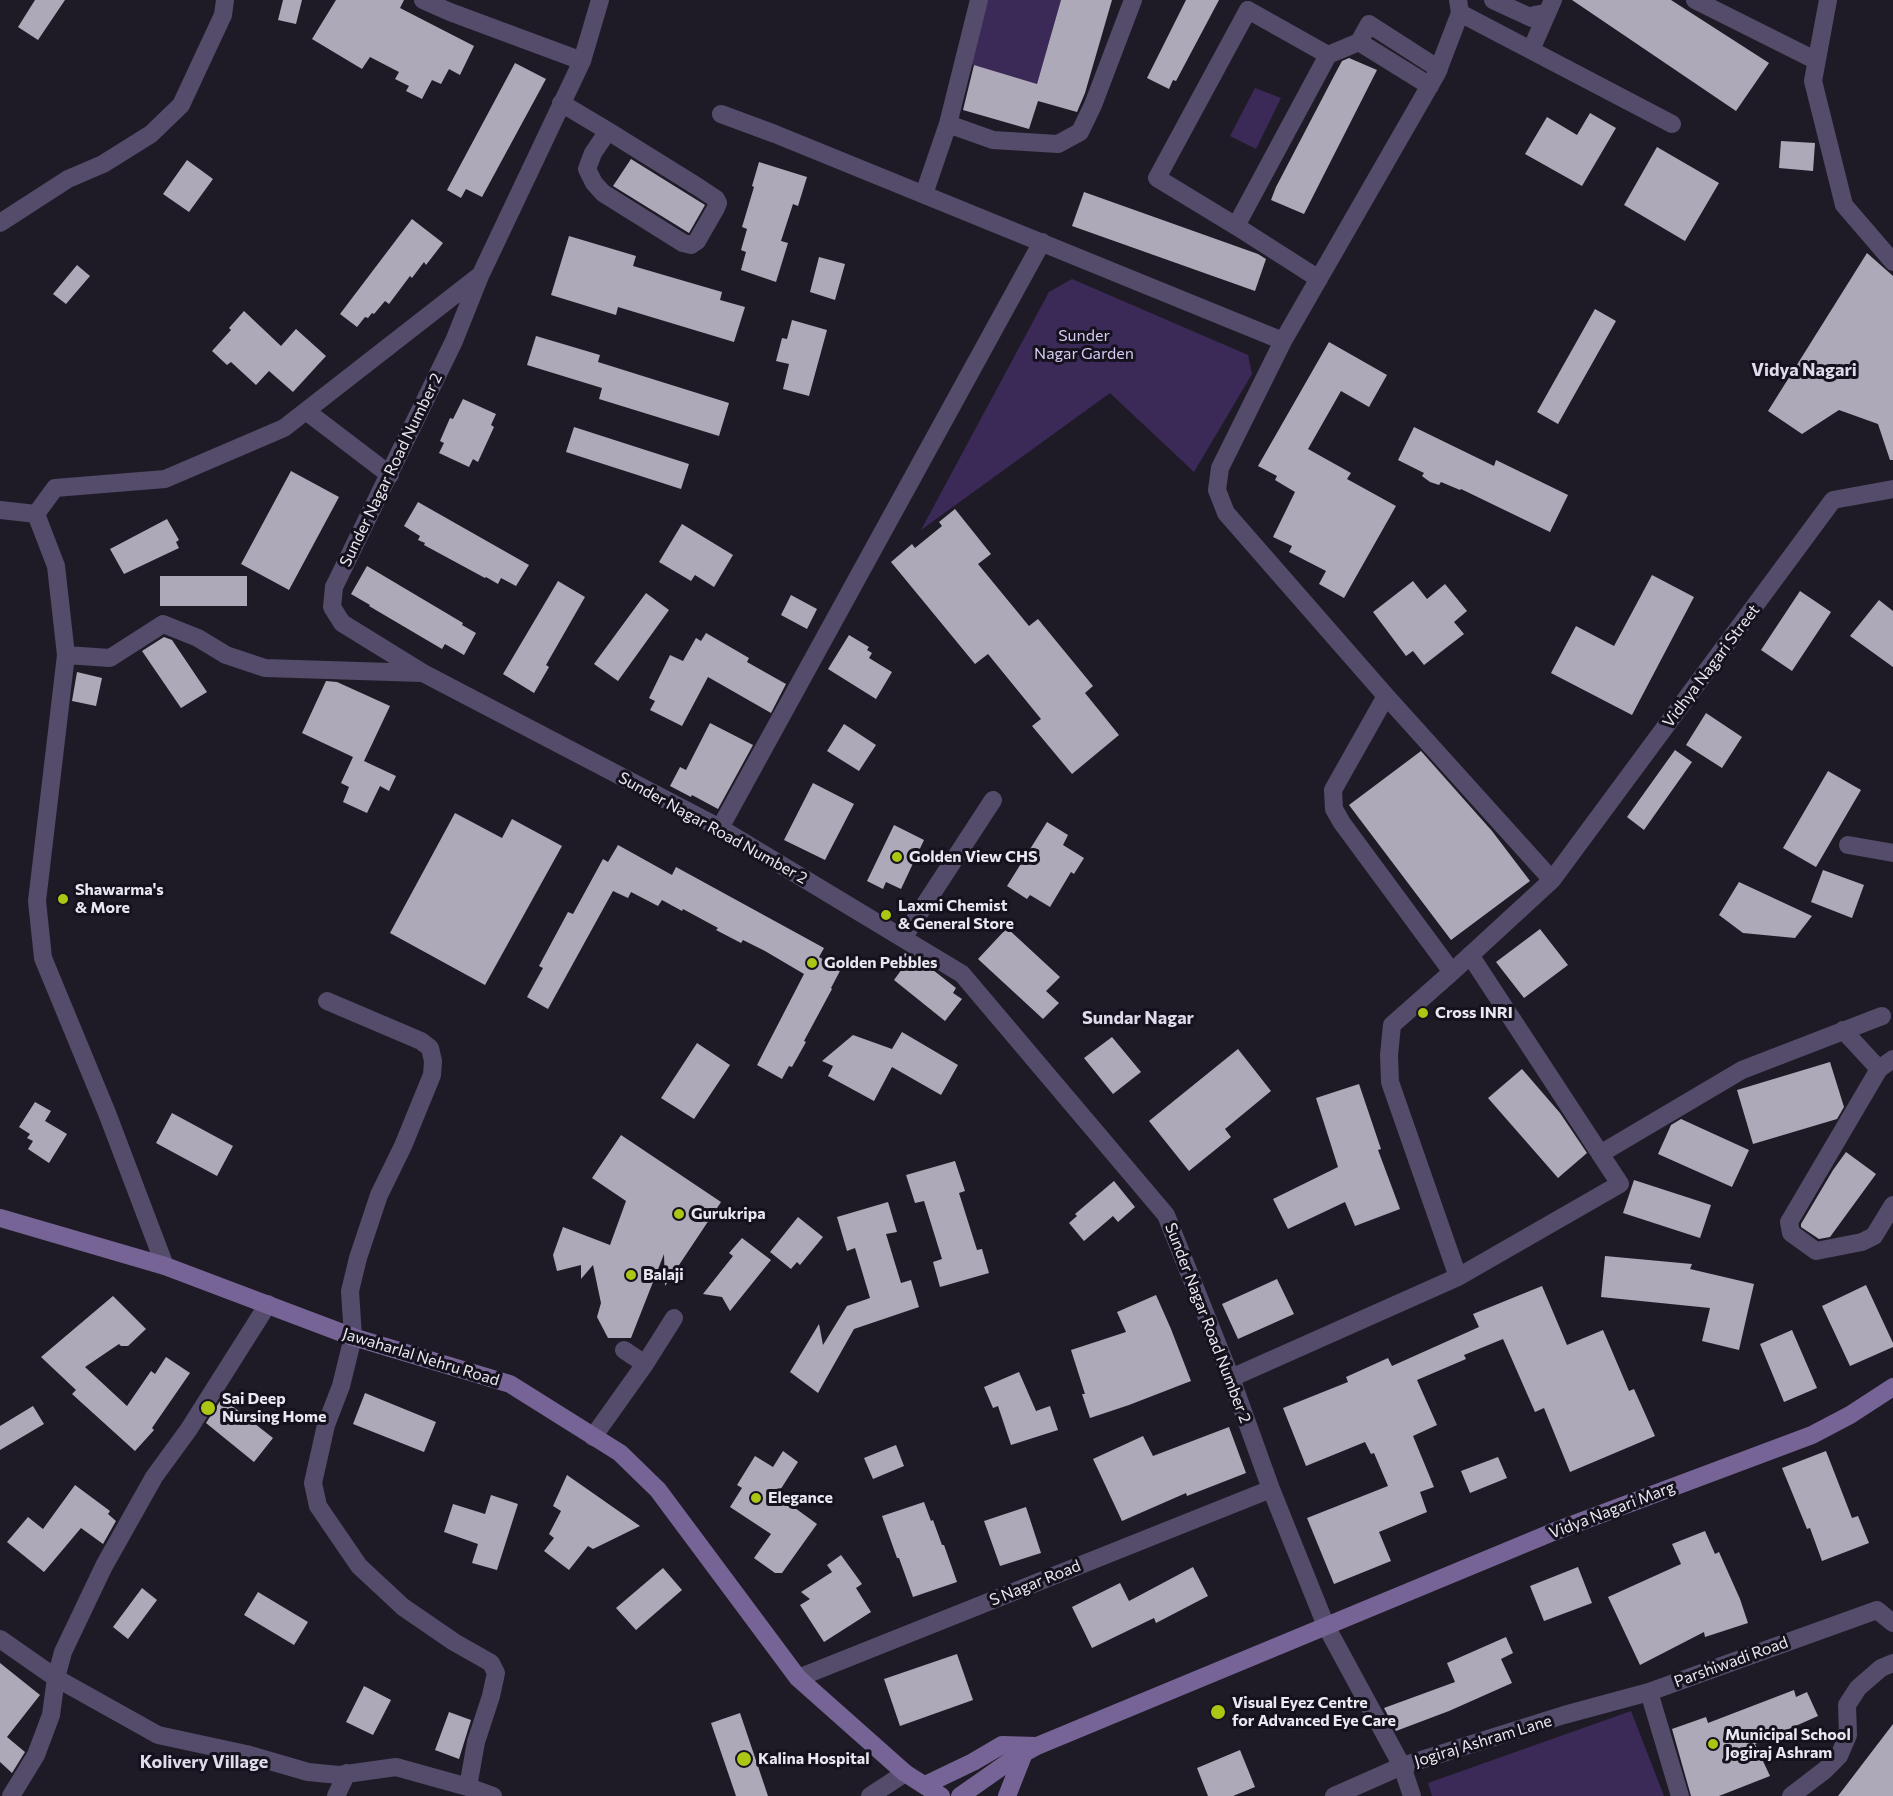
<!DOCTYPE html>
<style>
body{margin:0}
canvas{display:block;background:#1e1b26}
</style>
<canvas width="1893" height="1796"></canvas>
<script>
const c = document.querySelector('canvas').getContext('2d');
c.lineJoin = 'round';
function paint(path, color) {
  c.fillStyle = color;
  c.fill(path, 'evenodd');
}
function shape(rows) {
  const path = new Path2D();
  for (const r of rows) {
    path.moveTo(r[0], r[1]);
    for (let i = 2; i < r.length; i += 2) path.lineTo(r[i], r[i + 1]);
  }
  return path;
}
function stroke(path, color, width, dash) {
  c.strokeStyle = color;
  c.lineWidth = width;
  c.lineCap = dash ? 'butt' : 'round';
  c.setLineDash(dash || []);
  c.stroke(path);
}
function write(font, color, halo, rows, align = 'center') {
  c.font = font + ' Commissioner,sans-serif';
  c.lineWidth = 6;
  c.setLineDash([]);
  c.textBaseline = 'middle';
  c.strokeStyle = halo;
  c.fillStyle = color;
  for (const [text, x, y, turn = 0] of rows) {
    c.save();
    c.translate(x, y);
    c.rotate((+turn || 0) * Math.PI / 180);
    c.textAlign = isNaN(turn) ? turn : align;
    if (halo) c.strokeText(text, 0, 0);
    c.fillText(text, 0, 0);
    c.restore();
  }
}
paint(shape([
 [988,0,1061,0,1037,84,970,64],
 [1255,88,1281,98,1256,149,1230,136],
 [1072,279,1248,355,1252,374,1194,472,1110,393,921,530,1049,292],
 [1631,1711,1664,1796,1432,1796,1428,1783]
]), '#3b2958');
paint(shape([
 [35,0,65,0,38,40,18,27],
 [283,0,302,0,296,24,278,20],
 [336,0,404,0,400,8,474,46,460,75,449,69,441,84,432,80,422,99,406,91,409,86,395,79,399,72,370,57,362,69,312,39],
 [1061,0,1112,0,1085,93,1077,112,1038,101,1029,129,963,110,974,65,1037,84],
 [1186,0,1219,0,1176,81,1173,80,1169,89,1147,78],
 [1572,0,1671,0,1769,63,1736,111],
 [1349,58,1377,70,1304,214,1271,200,1276,187,1335,74,1342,61],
 [515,63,546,79,482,197,466,189,461,198,447,190],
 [1590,113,1616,128,1582,186,1525,154,1547,117,1577,135],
 [1781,141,1815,143,1813,171,1779,168],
 [1657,147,1719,183,1685,241,1624,205],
 [631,159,705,205,689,233,613,186],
 [187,160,213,179,189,212,163,194],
 [759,162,807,177,798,206,793,204,781,241,788,243,776,282,741,270,746,252,741,250,747,229,742,227,754,187,752,186],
 [1084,192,1258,254,1266,259,1255,291,1072,226],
 [412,219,443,243,426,265,424,262,412,278,410,276,389,304,385,301,374,314,372,313,368,318,365,317,357,327,340,314],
 [569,236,636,256,633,266,722,292,720,300,745,307,734,342,618,307,616,315,551,295],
 [1867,253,1893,276,1893,460,1890,460,1878,424,1839,410,1802,434,1768,411],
 [819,257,845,264,835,300,810,292],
 [77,265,90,276,66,304,53,294],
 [1595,309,1616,321,1558,424,1537,412],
 [244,311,281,346,296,329,326,356,293,392,269,371,256,385,231,362,227,365,212,351,231,330,229,328],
 [792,320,827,330,809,396,783,389,789,364,776,361,782,338,787,339],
 [536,336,600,355,598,362,729,403,719,436,599,399,602,388,527,365],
 [1329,342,1387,375,1369,407,1341,391,1308,449,1351,473,1347,479,1396,506,1344,598,1319,584,1326,571,1289,552,1292,546,1273,537,1295,492,1275,480,1277,476,1258,466],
 [463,399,496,414,491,425,494,427,478,462,473,459,469,467,439,453,444,443,440,441,450,418,453,419],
 [574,427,689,464,681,489,566,452],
 [1414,427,1494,466,1496,460,1568,495,1550,532,1461,489,1460,490,1441,482,1439,485,1430,482,1422,476,1424,473,1398,460],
 [291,471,339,497,289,590,241,564],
 [418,502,529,565,516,586,501,578,498,584,486,577,485,578,424,545,425,543,418,540,420,536,404,526],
 [955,509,991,554,978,564,1029,626,1038,619,1093,686,1085,693,1119,735,1072,774,1032,726,1041,719,988,654,975,664,891,562,912,544,915,548,942,526,939,522],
 [167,519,179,540,176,542,179,548,124,574,110,549],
 [682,524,733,555,714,587,695,575,691,581,659,562],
 [367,566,463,623,462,625,476,633,464,655,445,644,442,649,369,606,370,605,351,594],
 [1652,575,1694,597,1632,715,1551,673,1576,626,1614,646],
 [160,576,247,576,247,606,160,606],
 [558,581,585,597,546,665,549,667,534,693,503,674],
 [1413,581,1427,599,1445,584,1467,611,1454,622,1464,634,1424,665,1413,651,1406,656,1373,612],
 [1800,591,1831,612,1792,671,1761,650],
 [646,593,669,610,618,681,594,664],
 [791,595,817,609,807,629,781,615],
 [1879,600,1893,611,1893,667,1850,636],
 [706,633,749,658,747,662,786,684,771,713,708,677,682,726,650,710,655,701,649,698,670,655,683,661,696,638,701,641],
 [849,635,869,647,867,650,872,653,869,658,892,672,876,699,828,669],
 [164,637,172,640,207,692,181,708,142,651],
 [77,672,102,678,96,706,72,701],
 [326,681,337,682,390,706,364,761,396,776,389,791,380,786,367,813,343,802,349,787,341,783,353,757,302,733],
 [1706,713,1742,737,1722,768,1686,745],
 [710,723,753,745,718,809,692,795,691,797,670,786,680,767,686,770],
 [844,724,876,745,859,771,827,751],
 [1675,750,1692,762,1644,830,1627,817],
 [1421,751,1492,831,1530,881,1451,940,1349,805],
 [1828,771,1861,790,1816,867,1783,848],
 [813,783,854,804,825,860,784,840],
 [455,813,502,838,512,819,562,846,485,985,390,933],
 [1047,822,1068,835,1063,845,1084,858,1074,874,1071,872,1050,907,1030,895,1027,899,1007,886],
 [894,825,924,840,901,889,886,882,883,889,867,881],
 [618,845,672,875,676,867,824,948,819,957,841,969,831,988,832,989,804,1041,806,1042,792,1067,789,1066,782,1079,757,1065,804,974,765,951,743,940,741,943,716,930,718,928,683,909,682,911,662,900,658,906,631,892,628,898,613,891,548,1009,527,997,543,968,539,966,568,912,573,914,603,859,608,862],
 [1823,870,1864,885,1852,918,1811,902],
 [1739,882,1812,916,1795,938,1743,933,1719,915],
 [1007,928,1060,977,1046,991,1059,1003,1043,1019,978,959],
 [1540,929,1568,965,1524,998,1496,962],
 [905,953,933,970,956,988,953,993,962,999,945,1021,894,980,902,969,896,964],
 [902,1032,958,1065,941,1095,892,1067,874,1101,828,1076,833,1066,822,1061,853,1035,892,1049],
 [1112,1037,1141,1072,1113,1094,1084,1058],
 [697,1043,730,1065,694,1119,661,1098],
 [1238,1049,1271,1091,1225,1129,1231,1137,1189,1171,1149,1121],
 [1830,1062,1844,1107,1837,1119,1753,1144,1737,1090],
 [1522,1069,1560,1113,1587,1153,1558,1178,1488,1098],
 [1359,1084,1381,1149,1378,1150,1400,1209,1355,1226,1345,1202,1288,1229,1273,1199,1338,1167,1316,1098],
 [35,1102,51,1111,45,1121,67,1134,49,1163,28,1149,33,1141,27,1138,30,1134,19,1127],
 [172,1113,233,1146,217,1176,156,1143],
 [1681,1119,1749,1150,1732,1187,1658,1154,1671,1125],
 [621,1135,721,1202,665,1286,664,1254,631,1338,608,1338,597,1317,601,1303,593,1265,581,1279,581,1265,557,1271,553,1255,563,1227,610,1245,626,1201,592,1178],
 [1846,1152,1876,1174,1830,1237,1819,1239,1801,1227,1801,1224,1833,1170],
 [955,1161,965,1191,959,1193,977,1250,982,1249,989,1273,940,1287,933,1262,942,1259,924,1201,915,1203,906,1175],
 [1634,1180,1711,1205,1700,1238,1623,1213],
 [1114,1181,1135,1207,1118,1222,1113,1216,1084,1241,1069,1223,1077,1216,1075,1214],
 [888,1202,897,1232,886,1234,901,1283,911,1280,919,1307,854,1329,818,1393,790,1372,819,1324,823,1345,847,1306,870,1298,855,1248,847,1251,837,1217],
 [798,1217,823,1237,800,1265,797,1262,791,1269,770,1252],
 [742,1238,771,1260,730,1311,722,1297,703,1294,733,1256,729,1253],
 [1605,1256,1692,1264,1690,1269,1754,1284,1739,1350,1702,1341,1710,1308,1601,1297],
 [1277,1279,1294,1314,1238,1339,1222,1304],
 [1866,1285,1893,1343,1893,1347,1850,1366,1822,1306],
 [1542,1286,1567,1345,1603,1330,1629,1391,1634,1389,1655,1436,1570,1472,1544,1408,1535,1412,1503,1339,1464,1355,1466,1359,1417,1380,1437,1425,1413,1436,1434,1487,1420,1492,1427,1512,1379,1532,1391,1561,1334,1584,1307,1518,1388,1486,1374,1453,1371,1454,1365,1442,1306,1466,1283,1408,1348,1382,1346,1377,1388,1358,1392,1366,1479,1327,1473,1314],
 [1156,1295,1171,1329,1191,1381,1129,1405,1090,1418,1082,1394,1085,1394,1071,1350,1126,1332,1117,1312],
 [113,1296,146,1329,128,1346,121,1346,119,1344,85,1367,127,1406,151,1371,155,1374,166,1357,190,1373,152,1428,154,1430,135,1451,72,1394,76,1390,41,1357],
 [1792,1330,1817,1388,1784,1402,1760,1344],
 [1019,1372,1036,1411,1050,1406,1058,1430,1011,1445,998,1406,993,1408,984,1387],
 [365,1393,436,1422,424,1452,353,1424],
 [222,1398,273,1438,254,1462,206,1423],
 [33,1406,44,1424,0,1450,0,1426],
 [1229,1427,1246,1473,1187,1496,1186,1493,1122,1521,1093,1459,1143,1436,1153,1456],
 [896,1445,904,1466,873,1479,864,1458],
 [783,1451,798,1462,777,1495,817,1524,782,1573,775,1573,754,1558,771,1534,730,1507,742,1488,737,1485,755,1456,773,1467],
 [1826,1451,1852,1518,1858,1516,1869,1543,1822,1561,1810,1528,1807,1529,1782,1468],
 [1498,1457,1507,1478,1470,1493,1461,1471],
 [567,1475,640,1526,593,1549,588,1546,569,1570,544,1551,554,1538,549,1534,561,1511,553,1506],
 [75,1485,110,1511,108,1514,116,1521,103,1544,81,1528,44,1572,7,1542,28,1517,43,1529],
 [491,1495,518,1504,497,1570,472,1563,478,1544,444,1532,453,1504,485,1514],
 [924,1502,931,1521,933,1520,942,1545,944,1545,957,1582,913,1597,899,1558,897,1558,882,1516],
 [1026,1507,1041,1553,1000,1566,984,1521],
 [1705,1531,1715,1554,1719,1552,1740,1599,1748,1623,1705,1637,1704,1632,1640,1665,1608,1597,1681,1564,1672,1544],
 [841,1555,862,1584,856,1588,871,1612,824,1642,800,1605,810,1599,801,1592,832,1572,827,1565],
 [1193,1567,1208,1596,1156,1623,1154,1618,1092,1648,1072,1607,1120,1583,1129,1601],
 [1578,1567,1592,1603,1544,1621,1530,1586],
 [663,1568,682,1590,636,1630,616,1608],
 [142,1588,157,1600,128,1639,113,1627],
 [258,1592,308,1622,294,1645,244,1615],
 [1506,1637,1513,1653,1501,1659,1512,1683,1449,1711,1396,1731,1384,1708,1455,1682,1447,1663],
 [957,1654,973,1700,900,1726,884,1679],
 [0,1663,40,1695,7,1737,25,1752,12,1773,0,1762],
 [364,1686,391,1700,373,1735,346,1722],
 [1794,1690,1796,1697,1807,1692,1818,1716,1755,1744,1770,1776,1719,1796,1691,1796,1672,1729,1706,1717,1708,1723],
 [449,1712,471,1720,459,1759,435,1750],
 [740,1713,768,1796,736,1796,711,1723],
 [1893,1724,1893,1796,1838,1796],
 [1240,1750,1255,1787,1233,1796,1208,1796,1197,1768]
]), '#ada9b8');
stroke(shape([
 [423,0,450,12,582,61],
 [600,0,582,61,480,276,454,341,334,587,332,607,342,623,423,673,720,828,962,974,1166,1215,1231,1378,1271,1489,1326,1626,1402,1766,1412,1796],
 [1493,0,1532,18,1535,15,1547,13],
 [1695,0,1815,60],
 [1828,0,1813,81,1844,205,1893,262],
 [1460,13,1672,124],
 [1359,42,1430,86],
 [1531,50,1553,0],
 [1328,55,1236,226,1157,178,1248,10,1328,55,1359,42,1369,24,1439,69],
 [561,103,608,131,698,187,716,199,718,203,716,208,697,241,691,245,683,243,603,193,594,183,587,169,593,153,608,131],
 [721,114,775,134,1283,341],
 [948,124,993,140,1058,144,1080,132,1093,105,1133,0],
 [924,194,948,124,979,0],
 [0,223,68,179,103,164,151,134,181,105,223,15,225,0],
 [1236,226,1319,279],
 [306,411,390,475],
 [0,510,36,514],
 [66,655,110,658,163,624,198,638,226,655,265,668,422,673],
 [1386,696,1333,790,1334,809,1342,823,1452,972],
 [720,828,1042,242],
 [1848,845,1893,853],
 [1552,880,1833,500,1893,489],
 [903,938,993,800],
 [327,1001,421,1041,430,1048,433,1061,432,1075,403,1146,379,1195,358,1258,350,1291,353,1337,341,1386,326,1425,313,1483,318,1506,359,1566,403,1607,454,1642,491,1663,496,1673,491,1696,476,1742,468,1787],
 [1843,1030,1879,1069],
 [1893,1059,1879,1069,1789,1222,1791,1233,1816,1251,1862,1242,1874,1236,1893,1205],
 [1600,1154,1742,1070,1882,1016],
 [165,1266,107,1113,43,958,37,901,66,655,56,566,36,514,55,488,165,479,284,428,479,276],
 [1458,1277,1390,1082,1389,1055,1392,1025,1452,972,1552,880,1386,696,1226,513,1217,490,1220,468,1283,341,1437,73,1460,13,1458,0],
 [624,1350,645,1364,674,1318],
 [1231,1378,1458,1277,1620,1184,1470,955],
 [593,1437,645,1364],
 [0,1639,56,1678,158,1735,246,1754,308,1772,339,1775,396,1767,468,1787,493,1796],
 [798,1678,1271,1489],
 [1649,1692,1680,1796],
 [11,1796,36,1755,51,1715,56,1678,63,1652,104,1566,154,1477,189,1429,268,1304],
 [336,1796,347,1773],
 [870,1796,905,1773],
 [1334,1796,1402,1766,1564,1715,1649,1692,1877,1610,1893,1623],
 [1791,1796,1825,1770,1839,1756,1848,1735,1847,1705,1858,1688,1881,1668,1893,1663]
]), '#554b6a', 18);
stroke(shape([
 [0,1218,165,1266,353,1337,510,1384,620,1453,658,1490,798,1678,905,1773,941,1796],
 [925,1785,973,1762,1002,1745,1036,1746],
 [960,1796,1010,1761,1037,1746,1553,1532,1812,1435,1850,1415,1893,1387],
 [1007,1796,1024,1753]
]), '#756495', 18);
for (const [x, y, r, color] of [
 [897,857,6,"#acc613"],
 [63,899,6,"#acc613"],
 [886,915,6,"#acc613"],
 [812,963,6,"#acc613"],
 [1423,1013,6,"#acc613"],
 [679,1214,6,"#acc613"],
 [631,1275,6,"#acc613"],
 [208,1408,8,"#acc613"],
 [756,1498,6,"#acc613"],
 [1218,1712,8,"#acc613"],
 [1713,1744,6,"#acc613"],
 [744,1759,8,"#acc613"]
]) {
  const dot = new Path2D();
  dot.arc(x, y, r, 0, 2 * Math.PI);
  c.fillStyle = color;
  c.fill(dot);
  stroke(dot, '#15121d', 2);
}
write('16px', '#d7caf3', '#15121d', [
 ["Sunder",1084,336],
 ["Nagar Garden",1084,354]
]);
write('16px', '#e9e7ef', '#15121d', [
 ["Sunder Nagar Road Number 2",391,470,-64],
 ["Vidhya Nagari Street",1711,666,-53],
 ["Sunder Nagar Road Number 2",713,828,29],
 ["Sunder Nagar Road Number 2",1208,1323,69],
 ["Jawaharlal Nehru Road",421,1357,17],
 ["Vidya Nagari Marg",1612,1510,-21],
 ["S Nagar Road",1035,1583,-22],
 ["Parshiwadi Road",1731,1662,-20],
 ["Jogiraj Ashram Lane",1483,1741,-17]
]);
write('bold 16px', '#e9e7ef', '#15121d', [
 ["Golden View CHS",909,857],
 ["Shawarma's",75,890],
 ["& More",75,908],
 ["Laxmi Chemist",898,906],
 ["& General Store",898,924],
 ["Golden Pebbles",824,963],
 ["Cross INRI",1435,1013],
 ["Gurukripa",691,1214],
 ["Balaji",643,1275],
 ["Sai Deep",222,1399],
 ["Nursing Home",222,1417],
 ["Elegance",768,1498],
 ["Visual Eyez Centre",1232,1703],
 ["for Advanced Eye Care",1232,1721],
 ["Municipal School",1725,1735],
 ["Jogiraj Ashram",1725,1753],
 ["Kalina Hospital",758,1759]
], 'left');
write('bold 18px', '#e0dbeb', '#15121d', [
 ["Vidya Nagari",1804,370],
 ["Sundar Nagar",1138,1018],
 ["Kolivery Village",204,1762]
]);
</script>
